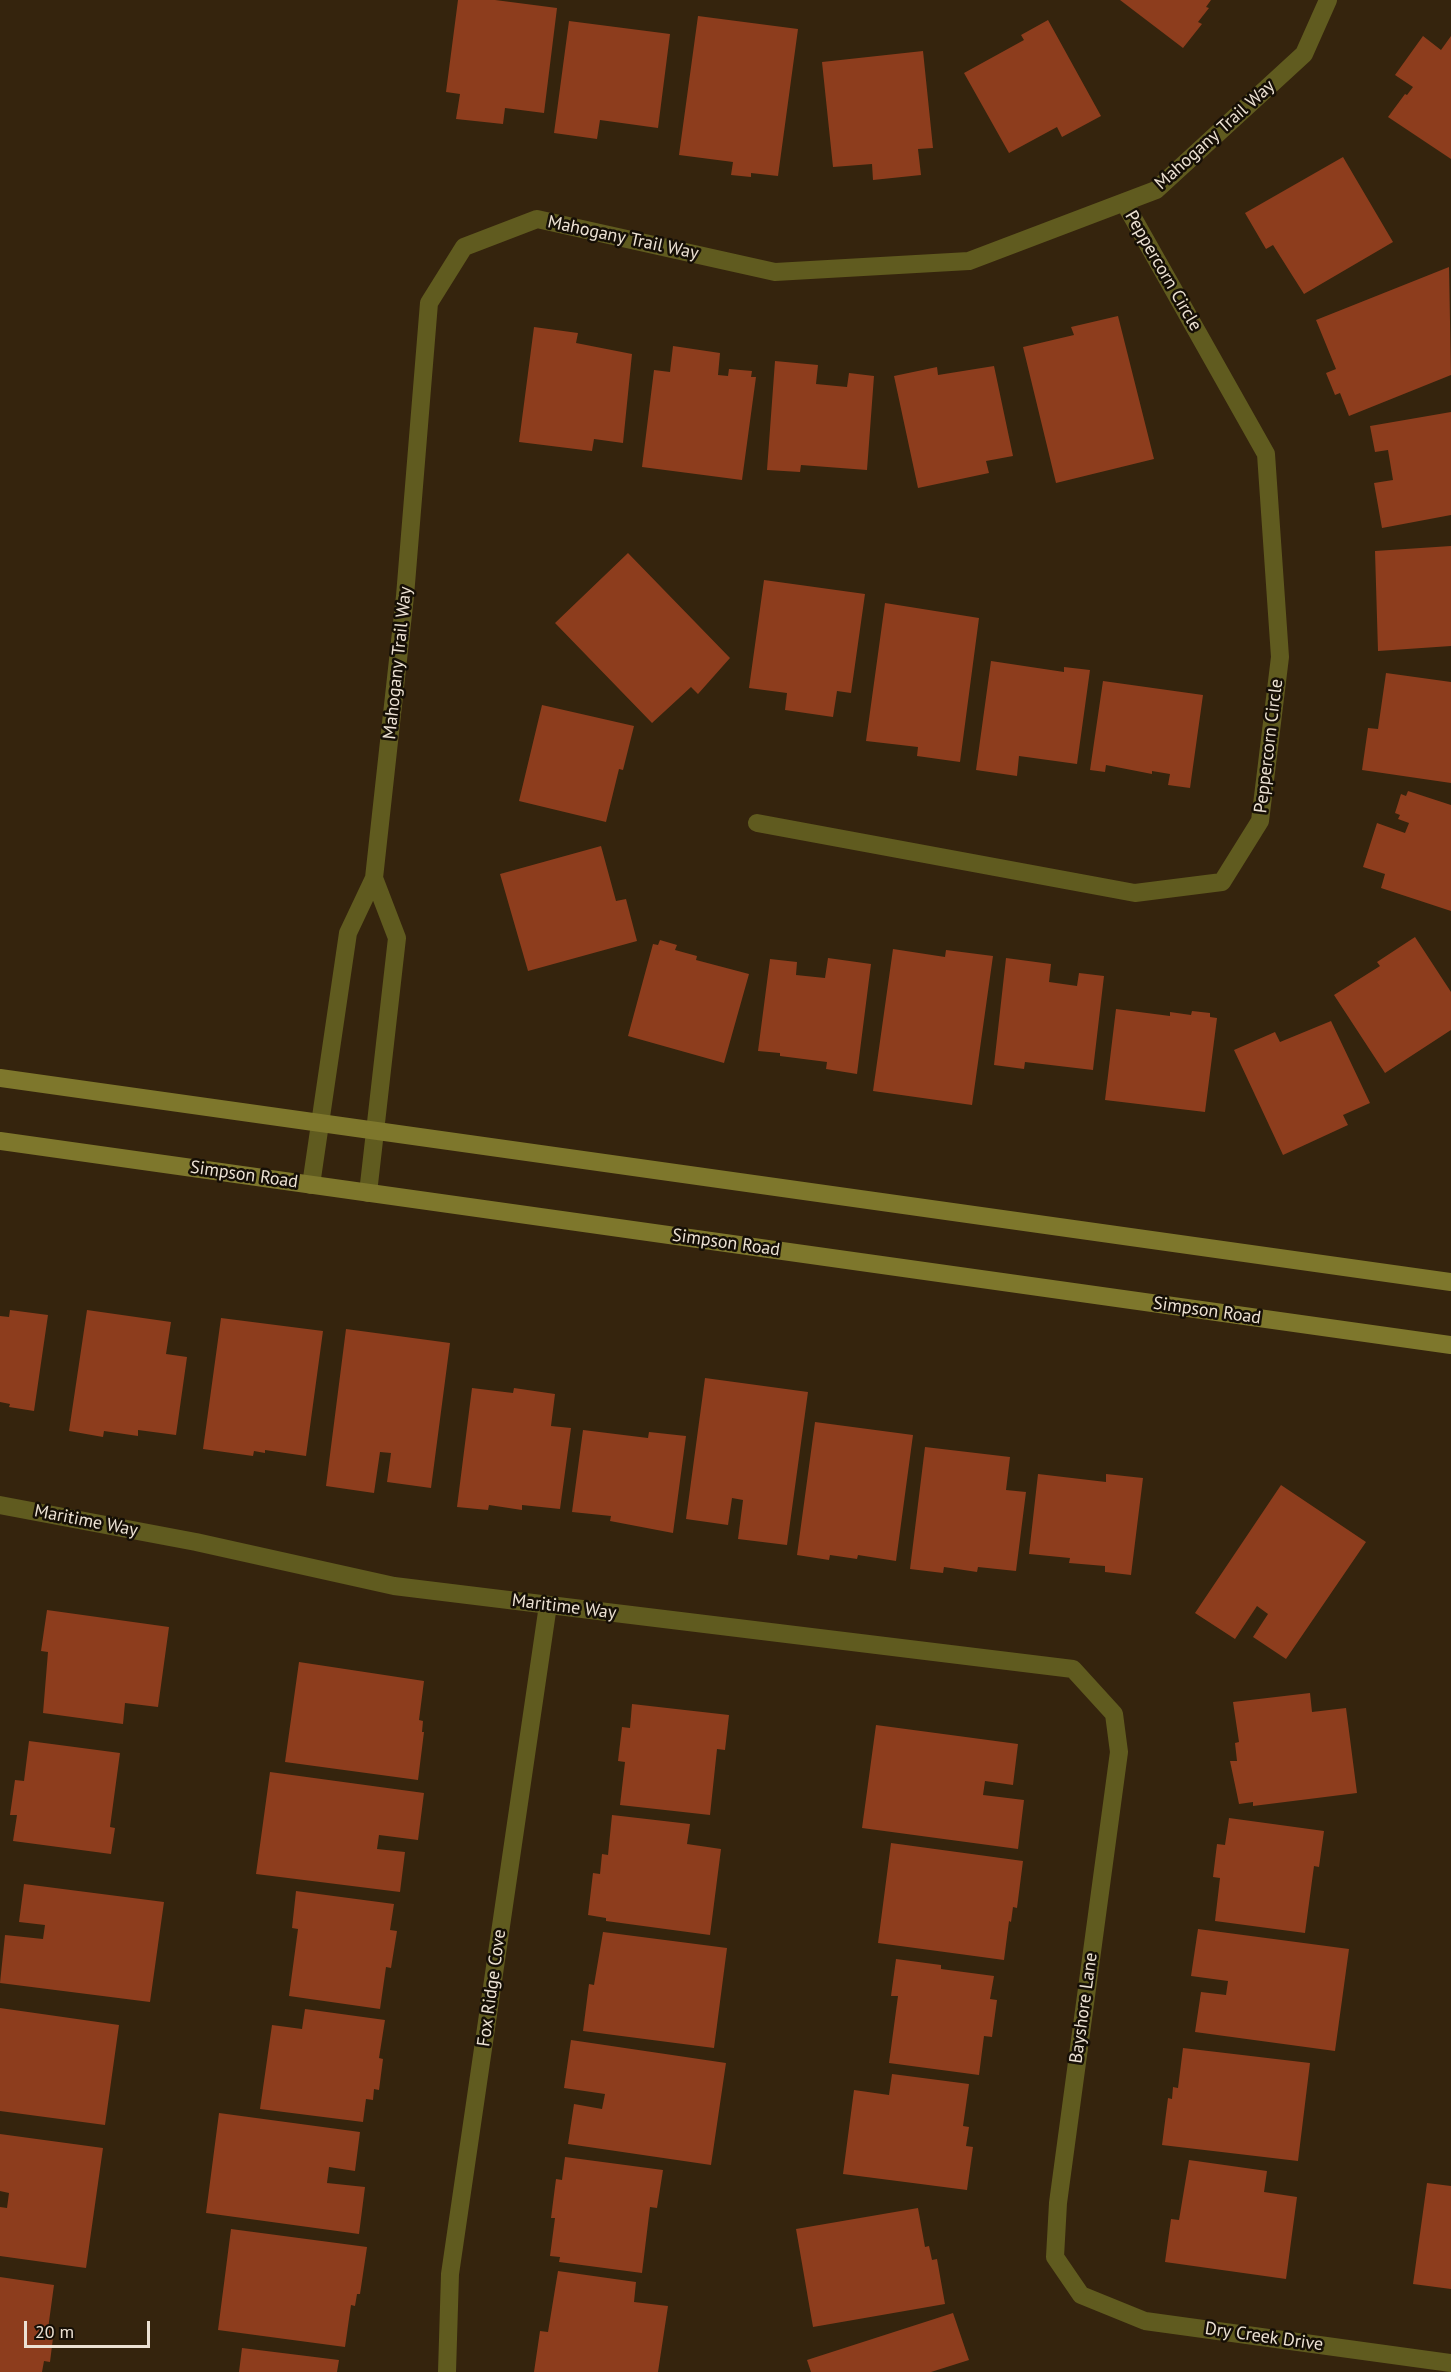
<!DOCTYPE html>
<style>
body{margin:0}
#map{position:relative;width:1451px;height:2372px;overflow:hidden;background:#35240d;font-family:"PT Sans",sans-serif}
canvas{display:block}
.scale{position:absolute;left:24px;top:2321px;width:126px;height:27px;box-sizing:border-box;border:3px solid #ece1d3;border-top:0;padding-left:8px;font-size:18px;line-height:21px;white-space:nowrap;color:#ece1d3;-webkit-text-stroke:4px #160f06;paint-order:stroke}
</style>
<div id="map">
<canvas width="1451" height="2372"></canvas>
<div class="scale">20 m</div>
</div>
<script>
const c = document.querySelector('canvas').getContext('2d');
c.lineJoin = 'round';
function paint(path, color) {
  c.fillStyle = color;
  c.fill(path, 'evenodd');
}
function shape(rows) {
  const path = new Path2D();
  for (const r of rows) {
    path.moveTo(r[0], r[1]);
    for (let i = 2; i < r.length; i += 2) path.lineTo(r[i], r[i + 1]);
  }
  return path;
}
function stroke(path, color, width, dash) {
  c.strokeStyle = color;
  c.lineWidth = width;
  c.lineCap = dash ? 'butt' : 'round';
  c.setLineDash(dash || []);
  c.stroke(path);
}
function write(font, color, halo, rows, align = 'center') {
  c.font = font + ' "PT Sans",sans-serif';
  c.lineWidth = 5;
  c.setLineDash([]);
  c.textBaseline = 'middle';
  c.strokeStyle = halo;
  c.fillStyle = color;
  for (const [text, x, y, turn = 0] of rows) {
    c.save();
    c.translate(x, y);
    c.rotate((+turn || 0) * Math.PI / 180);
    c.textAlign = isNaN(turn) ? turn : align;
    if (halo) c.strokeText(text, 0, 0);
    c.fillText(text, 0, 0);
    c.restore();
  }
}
paint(shape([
 [458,0,495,0,557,8,544,113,505,108,503,124,456,119,460,94,446,92],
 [1120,0,1211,0,1206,7,1209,8,1198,22,1202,24,1183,48],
 [698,16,798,29,778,176,751,173,751,177,731,175,733,162,679,155],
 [1048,20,1101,116,1062,137,1057,127,1009,153,964,73,1024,40,1021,35],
 [569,21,670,34,658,128,600,120,597,139,554,133],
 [1423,36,1441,50,1451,36,1451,159,1388,117,1405,94,1407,95,1413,87,1395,75],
 [923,51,933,148,918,149,921,175,873,180,872,164,833,167,822,62],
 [1343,157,1393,242,1304,294,1273,245,1266,249,1245,213],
 [1449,267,1451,375,1349,416,1340,393,1335,395,1326,373,1336,369,1316,320],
 [1118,316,1154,459,1056,483,1023,347,1074,335,1071,327],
 [534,327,578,333,576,343,632,354,623,443,594,439,592,451,519,442],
 [673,346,720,353,718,375,728,376,729,369,752,371,751,377,756,377,742,480,642,467,654,370,670,372],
 [775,361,818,365,816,384,847,387,849,373,874,376,867,470,801,465,800,472,767,470],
 [994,366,1013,456,986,461,989,473,918,488,894,376,937,367,938,375],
 [1451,412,1451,515,1382,528,1374,483,1393,480,1388,450,1375,452,1370,426],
 [1451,546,1451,646,1378,651,1375,551],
 [628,553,730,658,698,694,691,687,652,723,555,623],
 [764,580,865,594,851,693,837,691,833,717,785,710,787,693,749,688],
 [885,603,979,618,960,762,917,756,918,747,866,741],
 [991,661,1064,672,1064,667,1090,670,1077,764,1019,756,1017,776,976,770],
 [1386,673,1451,682,1451,783,1362,770,1368,728,1378,729],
 [1103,681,1203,695,1190,788,1168,785,1170,774,1152,771,1152,774,1106,765,1105,772,1090,770],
 [542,705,634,726,623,770,619,769,606,822,519,801],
 [1408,791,1451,805,1451,911,1381,888,1385,874,1363,867,1377,823,1405,833,1409,823,1398,819,1400,815,1395,813,1401,794,1406,796],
 [601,846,616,901,626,899,637,941,528,971,500,874],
 [1415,937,1451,992,1451,1030,1385,1073,1334,995,1380,966,1377,962],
 [660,940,677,945,675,950,697,956,696,960,749,974,724,1063,628,1036,653,944,658,945],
 [893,949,945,957,946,950,993,956,972,1105,873,1091],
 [828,958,871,964,857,1074,826,1069,827,1062,780,1056,780,1053,758,1051,770,959,797,962,796,975,825,978],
 [1006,958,1051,964,1049,982,1077,986,1079,973,1104,976,1093,1070,1025,1062,1024,1069,994,1065],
 [1116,1009,1170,1016,1170,1012,1191,1015,1192,1011,1210,1013,1210,1017,1217,1018,1205,1112,1105,1100],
 [1331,1021,1370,1103,1343,1115,1348,1125,1283,1155,1234,1050,1275,1032,1280,1042],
 [10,1310,48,1315,34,1411,9,1407,10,1404,0,1402,0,1316,9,1317],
 [87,1310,171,1322,166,1354,187,1357,176,1435,138,1430,138,1436,104,1431,103,1437,69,1431],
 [221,1318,323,1331,306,1456,265,1450,265,1453,254,1451,253,1456,203,1449],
 [346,1329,450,1343,431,1488,387,1482,391,1453,380,1452,374,1493,326,1486],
 [705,1378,808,1392,787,1545,738,1539,743,1500,732,1498,728,1525,686,1519],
 [472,1388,513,1393,514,1388,555,1394,551,1426,571,1428,560,1509,522,1505,522,1510,489,1505,488,1510,457,1507],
 [815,1422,913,1435,896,1561,858,1555,857,1559,830,1555,829,1560,797,1555],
 [583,1430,648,1438,649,1432,686,1436,673,1533,610,1521,611,1516,572,1512],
 [925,1447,1010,1457,1006,1490,1026,1492,1016,1571,978,1567,977,1572,944,1567,943,1573,910,1569],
 [1038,1474,1106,1482,1106,1474,1143,1478,1131,1575,1105,1572,1105,1566,1069,1563,1070,1558,1029,1554],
 [1281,1485,1366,1542,1286,1659,1253,1637,1268,1614,1257,1606,1235,1639,1195,1613],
 [47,1610,169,1627,158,1707,125,1703,123,1724,43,1713,48,1652,41,1651],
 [299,1662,424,1681,419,1720,423,1721,422,1732,424,1732,418,1780,285,1762],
 [1310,1693,1312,1712,1346,1708,1357,1793,1253,1806,1253,1802,1239,1804,1230,1761,1237,1761,1235,1743,1239,1742,1233,1702],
 [632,1704,729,1715,725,1750,717,1749,710,1815,620,1805,625,1762,618,1761,622,1727,630,1728],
 [876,1725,1018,1744,1013,1785,985,1781,983,1795,1024,1800,1018,1849,862,1828],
 [29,1741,120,1753,110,1827,115,1828,111,1854,13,1841,17,1815,10,1815,15,1780,24,1781],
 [270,1772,424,1793,418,1840,379,1835,377,1849,405,1852,400,1892,256,1874],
 [612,1815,690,1824,687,1844,721,1849,710,1935,606,1921,606,1918,588,1915,593,1873,600,1874,602,1854,608,1855],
 [1229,1818,1324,1831,1319,1867,1314,1866,1305,1933,1215,1921,1220,1878,1213,1877,1217,1844,1225,1845],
 [891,1843,1023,1861,1017,1908,1013,1907,1011,1922,1009,1921,1004,1960,878,1943],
 [24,1884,164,1902,150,2002,0,1983,5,1935,43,1939,45,1925,19,1922],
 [296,1891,394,1904,390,1930,397,1931,391,1968,386,1967,380,2009,289,1996,298,1929,292,1928],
 [1198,1929,1349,1949,1335,2051,1195,2032,1201,1992,1226,1995,1228,1981,1191,1976],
 [603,1932,727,1948,714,2048,583,2031,589,1984,594,1985],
 [896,1959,941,1965,941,1969,994,1976,990,1999,997,2000,992,2037,984,2036,979,2075,889,2063,898,1996,891,1996],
 [0,2008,119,2025,105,2125,0,2111],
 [305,2009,385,2020,379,2058,383,2059,379,2090,374,2089,373,2100,366,2099,363,2122,260,2109,272,2025,302,2029],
 [571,2040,726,2063,711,2165,568,2144,574,2104,602,2109,605,2094,564,2088],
 [1183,2048,1310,2063,1298,2161,1162,2145,1168,2098,1172,2099,1173,2087,1178,2088],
 [892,2074,969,2084,963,2126,969,2127,966,2146,973,2147,967,2190,843,2174,854,2090,889,2095],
 [219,2113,360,2132,355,2171,329,2167,327,2183,365,2187,359,2234,206,2213],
 [0,2134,103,2148,86,2268,0,2256,0,2207,7,2208,9,2193,0,2191],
 [565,2157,663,2170,657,2208,650,2207,642,2273,559,2262,560,2257,550,2256,555,2218,551,2218,556,2179,562,2180],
 [1189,2160,1267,2171,1264,2192,1297,2197,1286,2279,1165,2262,1171,2219,1179,2220],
 [1427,2183,1451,2186,1451,2289,1413,2284],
 [918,2208,925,2247,929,2246,932,2260,937,2259,945,2304,813,2327,796,2229],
 [231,2229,367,2247,360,2294,357,2294,355,2306,351,2305,345,2347,218,2330],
 [558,2271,636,2282,634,2302,668,2306,658,2372,534,2372,540,2331,548,2332],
 [0,2277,54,2285,48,2329,54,2330,50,2362,44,2361,42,2372,0,2372],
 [953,2313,969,2360,931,2372,811,2372,807,2360],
 [242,2348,339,2360,337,2372,239,2372]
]), '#8d3d1d');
stroke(shape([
 [757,823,1135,893,1222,882,1260,821,1280,657,1266,454,1124,202],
 [311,1185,348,933,374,878,405,596,429,303,464,247,537,219,775,272,969,261,1156,190,1304,54,1328,0],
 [368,1193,397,938,374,878],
 [0,1505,196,1542,394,1586,1073,1669,1114,1714,1119,1752,1058,2203,1055,2257,1081,2295,1145,2321,1451,2363],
 [447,2372,450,2274,548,1605]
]), '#605b1f', 18);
stroke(shape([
 [0,1078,1451,1282],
 [0,1141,1451,1345]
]), '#7e772c', 18);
write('18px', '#ece1d3', '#160f06', [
 ["Mahogany Trail Way",1215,135,-42],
 ["Mahogany Trail Way",623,238,12],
 ["Peppercorn Circle",1163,271,60],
 ["Mahogany Trail Way",398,663,-84],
 ["Peppercorn Circle",1269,746,-83],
 ["Simpson Road",244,1175,8],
 ["Simpson Road",726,1243,8],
 ["Simpson Road",1207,1311,8],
 ["Maritime Way",86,1521,11],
 ["Maritime Way",564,1607,7],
 ["Fox Ridge Cove",492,1988,-82],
 ["Bayshore Lane",1084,2008,-82],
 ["Dry Creek Drive",1264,2337,8]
]);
</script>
